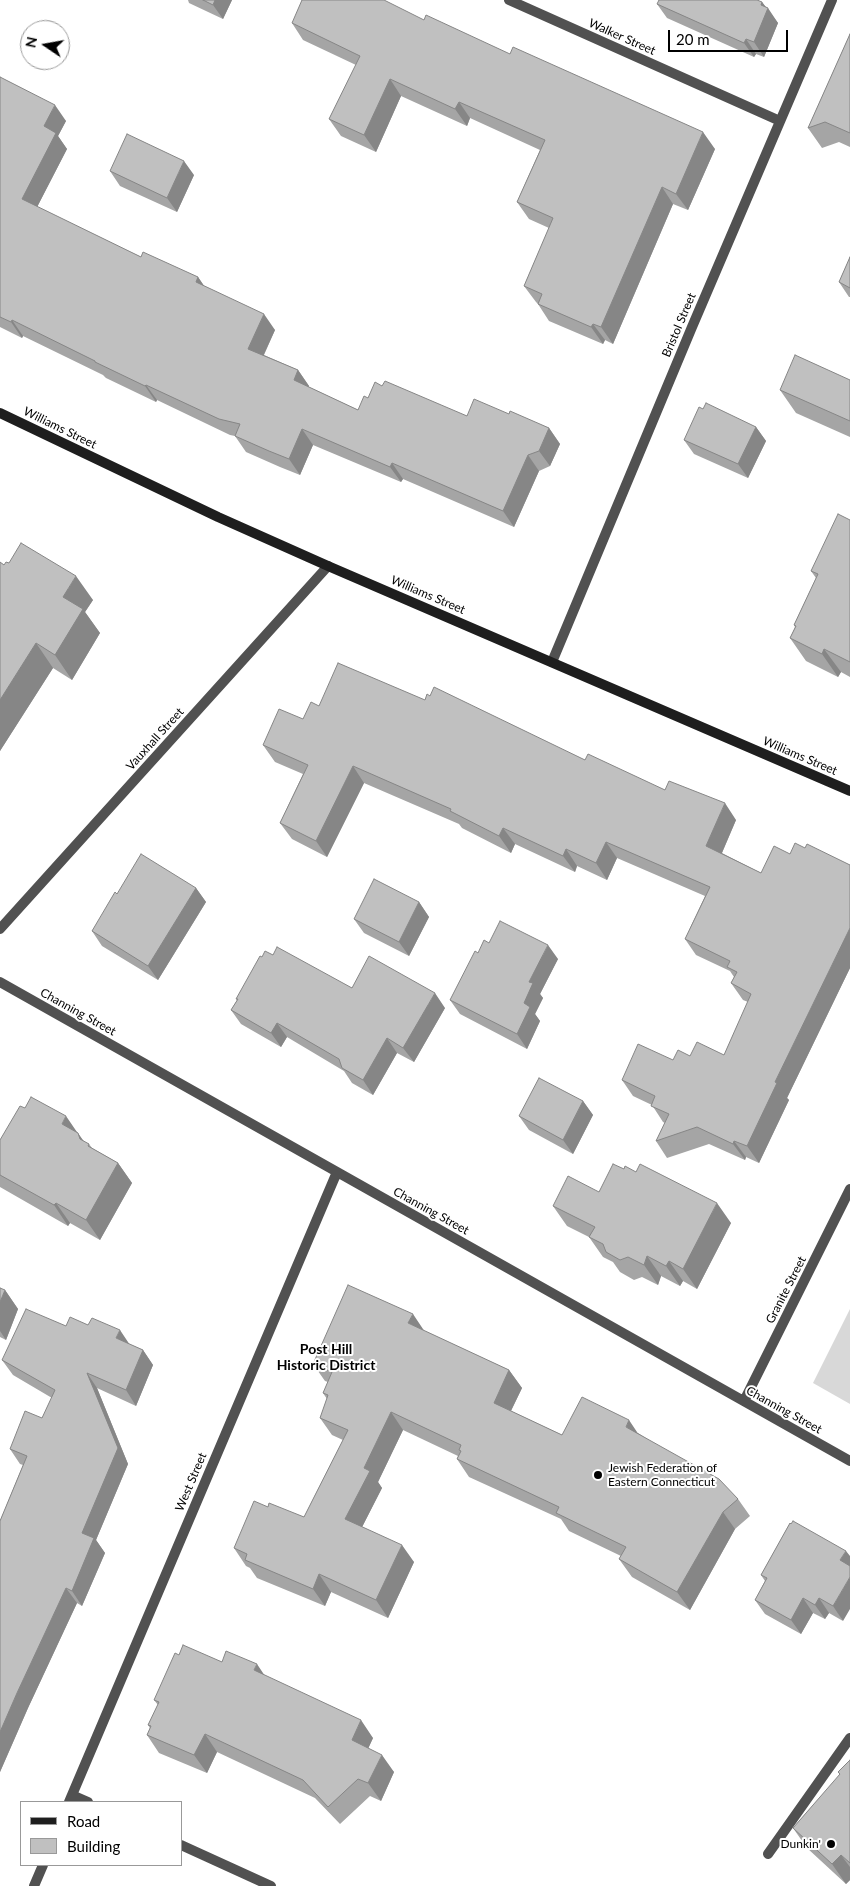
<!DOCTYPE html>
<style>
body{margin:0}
#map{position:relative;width:850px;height:1886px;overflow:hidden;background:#fff;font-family:Lato,sans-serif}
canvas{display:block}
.legend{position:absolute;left:20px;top:1801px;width:162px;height:65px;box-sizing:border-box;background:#fff;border:1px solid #999;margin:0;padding:6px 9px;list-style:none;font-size:15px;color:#000}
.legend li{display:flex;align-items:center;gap:10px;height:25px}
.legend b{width:25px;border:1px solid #999}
.north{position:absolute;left:20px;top:20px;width:50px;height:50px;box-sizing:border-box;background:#fff;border:1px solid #999;border-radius:50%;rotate:282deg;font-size:14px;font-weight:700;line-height:20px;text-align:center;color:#000}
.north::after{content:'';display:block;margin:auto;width:18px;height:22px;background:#000;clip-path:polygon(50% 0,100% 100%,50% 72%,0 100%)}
.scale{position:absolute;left:668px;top:30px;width:120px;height:22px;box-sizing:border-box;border:2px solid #000;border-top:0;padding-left:6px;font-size:15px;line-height:18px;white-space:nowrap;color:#000;-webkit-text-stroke:4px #fff;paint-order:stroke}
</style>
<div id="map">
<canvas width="850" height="1886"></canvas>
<ul class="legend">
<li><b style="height:6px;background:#1e1e1e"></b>Road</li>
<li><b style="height:14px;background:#c0c0c0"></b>Building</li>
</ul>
<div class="north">N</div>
<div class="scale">20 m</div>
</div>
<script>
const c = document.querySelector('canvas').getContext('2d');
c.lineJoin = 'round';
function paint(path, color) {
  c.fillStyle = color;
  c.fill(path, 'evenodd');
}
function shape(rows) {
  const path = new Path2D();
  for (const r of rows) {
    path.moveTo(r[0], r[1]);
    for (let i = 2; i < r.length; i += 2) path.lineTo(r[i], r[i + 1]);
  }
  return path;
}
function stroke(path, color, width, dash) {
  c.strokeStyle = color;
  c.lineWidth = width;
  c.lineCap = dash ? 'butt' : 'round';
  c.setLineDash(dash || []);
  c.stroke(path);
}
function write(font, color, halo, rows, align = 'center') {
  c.font = font + ' Lato,sans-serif';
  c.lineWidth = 4;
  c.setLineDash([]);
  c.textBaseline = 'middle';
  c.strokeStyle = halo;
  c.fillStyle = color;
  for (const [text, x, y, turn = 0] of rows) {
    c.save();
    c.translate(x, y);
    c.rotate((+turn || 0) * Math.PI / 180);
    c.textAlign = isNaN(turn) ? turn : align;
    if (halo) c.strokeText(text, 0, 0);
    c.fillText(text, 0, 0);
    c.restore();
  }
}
paint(shape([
 [850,1309,850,1404,813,1383]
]), '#d8d8d8');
stroke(shape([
 [768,1854,850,1738]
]), '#515151', 10);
stroke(shape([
 [509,0,780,121],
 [552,662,692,327,832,0],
 [0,929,328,566],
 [0,982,850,1461],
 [744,1401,850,1189],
 [72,1795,88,1802],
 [69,1802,337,1172],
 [181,1845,271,1886],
 [34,1886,43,1865]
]), '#515151', 10);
stroke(shape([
 [0,413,218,517,328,566,850,791]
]), '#1e1e1e', 10);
paint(shape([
 [188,0,232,0,223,19,189,3],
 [762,2,778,23,764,57,756,54,754,57,667,18,657,4],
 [424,20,715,149,688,210,673,204,613,344,605,340,603,344,549,321,538,304,536,302,524,286,549,228,529,219,517,202,540,150,470,118,467,126,401,96,376,152,341,136,329,119,356,65,303,40,292,23],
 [850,34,850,147,839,142,822,148,808,128],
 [0,77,66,121,58,136,67,149,37,207,141,257,198,277,204,286,275,330,264,355,298,370,309,386,309,387,358,410,368,398,467,416,509,414,549,428,560,444,550,466,539,471,514,527,403,479,401,482,313,445,300,475,280,467,246,452,235,436,230,435,157,400,156,402,106,378,103,375,23,336,22,338,0,327],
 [110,171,194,175,177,212,120,186],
 [850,257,850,297,849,297,839,282],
 [850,380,850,437,796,413,780,390],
 [703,409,756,427,766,441,748,478,694,454,684,440],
 [850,520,850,677,841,672,838,677,806,661,790,638,795,627,794,625,816,578,811,571],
 [0,562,4,565,9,563,93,600,85,612,100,633,72,680,53,668,0,751],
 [425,700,665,790,736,820,722,853,761,873,790,854,805,848,850,865,850,968,787,1098,789,1100,759,1163,746,1157,745,1160,709,1144,667,1158,656,1141,665,1123,663,1122,652,1105,633,1096,622,1080,673,1060,690,1056,724,1055,748,1002,743,1000,731,983,734,977,730,971,696,955,685,939,705,896,617,858,607,880,577,866,575,872,515,844,511,853,462,828,459,824,364,783,327,857,292,839,280,823,303,774,275,762,263,745,303,719,319,706],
 [196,888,206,902,158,980,102,946,92,931,117,894],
 [419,902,429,917,409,956,364,933,354,919],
 [489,943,558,959,540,994,543,998,535,1014,540,1021,527,1049,460,1014,450,1000],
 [273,955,352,988,445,1008,414,1062,397,1053,373,1095,352,1083,344,1071,287,1037,281,1047,241,1024,231,1010,237,1000,236,999,262,957],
 [583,1101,593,1115,573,1154,529,1130,519,1116],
 [77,1133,84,1142,89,1144,92,1148,118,1163,132,1183,100,1240,70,1223,68,1226,0,1187,0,1140],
 [624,1169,731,1223,697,1289,683,1281,680,1286,661,1276,658,1285,642,1277,634,1280,620,1272,613,1262,603,1257,589,1237,567,1226,553,1206,599,1192],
 [5,1290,18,1309,6,1340,0,1337,0,1302],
 [66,1326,129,1344,143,1350,153,1365,136,1406,97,1388,128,1464,96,1540,105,1553,82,1606,77,1603,28,1708,0,1772,0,1521,23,1465,20,1464,10,1449,42,1418,52,1398,13,1375,2,1360],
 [424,1331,509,1370,522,1388,511,1411,562,1435,638,1433,738,1499,750,1516,735,1529,690,1610,632,1577,619,1559,621,1556,569,1531,561,1519,469,1477,457,1459,458,1456,403,1430,378,1482,382,1488,362,1527,414,1562,388,1618,331,1592,325,1606,257,1578,250,1568,246,1566,234,1548,268,1507,304,1517,343,1440,332,1435,320,1418,327,1399,323,1393,328,1382,325,1381,313,1364],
 [790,1523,843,1621,829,1613,825,1619,813,1613,801,1634,765,1614,755,1600,765,1581,761,1575],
 [179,1655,222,1662,264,1675,373,1738,368,1748,394,1772,381,1801,370,1796,340,1824,315,1798,217,1752,207,1773,159,1753,147,1735,150,1728,148,1725,158,1705,154,1700],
 [850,1760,850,1880,846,1884,807,1848,793,1828,840,1775,838,1772]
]), '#a5a5a5');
paint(shape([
 [215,0,232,0,223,19,213,5],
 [762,2,768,10,768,8,778,23,764,57,754,42,761,5],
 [746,39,756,54,754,57,744,43],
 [390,79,401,96,376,152,364,135],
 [459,102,470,118,467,126,455,109],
 [55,105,66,121,58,136,67,149,33,215,22,199,44,126],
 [703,132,715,149,688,210,676,194],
 [184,161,194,175,177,212,167,198],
 [662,187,673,204,613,344,601,327],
 [198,277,209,293,196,282],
 [264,314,275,330,259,365,248,349],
 [12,320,23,336,22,338,11,322],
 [593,324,605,340,603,344,591,327],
 [298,370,309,386,305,396,294,380],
 [146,385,157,400,156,402,145,386],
 [756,427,766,441,748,478,738,464],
 [549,428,560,444,550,466,539,451],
 [302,429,313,445,300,475,289,459],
 [528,455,539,471,514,527,503,511],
 [392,463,403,479,401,482,390,467],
 [76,576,93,600,85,612,100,633,72,680,55,655,63,597],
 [36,643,53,668,0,751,0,700],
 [824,649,841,672,838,677,822,654],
 [353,766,364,783,327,857,316,841],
 [725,803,736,820,718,862,706,846],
 [503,828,515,844,511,853,499,836],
 [606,842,617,858,607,880,596,863],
 [566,849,577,866,575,872,563,856],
 [196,888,206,902,158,980,148,966],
 [419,902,429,917,409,956,399,942],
 [850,928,850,968,787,1098,789,1100,759,1163,747,1146,775,1082],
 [548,945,558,959,540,994,543,998,535,1014,540,1021,527,1049,517,1034,529,982],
 [435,993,445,1008,414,1062,403,1048],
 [277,1023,287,1037,281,1047,271,1033],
 [387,1038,397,1053,373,1095,363,1080],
 [583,1101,593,1115,573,1154,563,1140],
 [66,1116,79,1135,78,1133,92,1153,80,1139,62,1124],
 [734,1141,746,1157,745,1160,733,1144],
 [118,1163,132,1183,100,1240,86,1220],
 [56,1203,70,1223,68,1226,54,1205],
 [717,1203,731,1223,697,1289,683,1269],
 [647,1256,661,1276,658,1285,644,1265],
 [669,1261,683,1281,680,1286,666,1266],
 [5,1290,18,1309,6,1340,0,1331,0,1302],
 [413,1314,425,1332,408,1323],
 [120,1330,130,1345,116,1338],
 [143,1350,153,1365,136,1406,126,1390],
 [509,1370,522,1388,506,1421,494,1403],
 [87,1373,97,1388,128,1464,96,1540,105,1553,82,1606,72,1591,82,1533],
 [391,1412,403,1430,378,1482,382,1488,357,1537,345,1519,364,1468],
 [629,1420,641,1438,626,1427],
 [723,1512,735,1529,690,1610,677,1592],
 [402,1545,414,1562,388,1618,376,1600],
 [846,1551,850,1556,850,1574,840,1560],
 [319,1574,331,1592,325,1606,313,1589],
 [850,1577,850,1609,843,1621,833,1606],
 [66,1588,77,1603,28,1708,0,1772,0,1732,17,1693],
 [803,1598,813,1613,801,1634,791,1620],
 [819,1598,829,1613,825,1619,815,1605],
 [257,1664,269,1682,254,1670],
 [361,1720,373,1738,364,1758,352,1740],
 [205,1734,217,1752,207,1773,194,1755],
 [382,1755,394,1772,381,1801,368,1783],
 [841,1855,850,1867,850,1880,846,1884,832,1864]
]), '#868686');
const building = shape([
 [203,0,215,0,213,5,203,0],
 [302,0,384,0,424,20,426,15,510,54,513,47,703,132,676,194,662,187,601,327,593,324,591,327,538,304,542,294,524,286,553,218,517,202,545,140,459,102,455,109,390,79,364,135,329,119,360,56,292,23,302,0],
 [659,0,757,0,762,2,761,5,768,8,754,42,746,39,744,43,657,4,659,0],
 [850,34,850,133,825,122,808,128,850,34],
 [0,77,55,105,44,126,56,133,22,199,141,257,143,252,198,277,196,282,264,314,248,349,298,370,294,380,358,410,364,396,368,398,375,382,382,386,385,381,467,416,474,399,509,414,510,411,549,428,539,451,528,455,503,511,392,463,390,467,302,429,289,459,269,451,235,436,240,424,219,419,146,385,145,386,95,362,95,361,12,320,11,322,0,317,0,77],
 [127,134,184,161,167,198,110,171,127,134],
 [850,257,850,288,839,282,850,257],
 [795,355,850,380,850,421,780,390,795,355],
 [706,403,756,427,738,464,684,440,699,407,703,409,706,403],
 [838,514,850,520,850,662,824,649,822,654,790,638,796,626,794,625,818,574,811,571,838,514],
 [21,543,76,576,63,597,83,609,55,655,36,643,0,700,0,562,4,565,6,562,9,563,21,543],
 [338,663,425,700,427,694,430,696,434,687,585,760,588,754,665,790,669,781,725,803,706,846,761,873,774,846,790,854,795,843,805,848,807,844,850,865,850,928,775,1082,777,1083,747,1146,734,1141,733,1144,697,1127,656,1141,669,1114,651,1106,655,1096,622,1080,638,1044,673,1060,678,1050,690,1056,697,1042,724,1055,751,994,731,983,737,972,727,967,730,961,685,939,710,887,606,842,596,863,566,849,563,856,503,828,499,836,450,811,451,809,353,766,316,841,280,823,308,765,263,745,279,709,303,719,311,702,319,706,338,663],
 [141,854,196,888,148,966,92,931,115,892,117,894,141,854],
 [374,879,419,902,399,942,354,919,374,879],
 [500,921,548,945,529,982,533,983,524,1003,530,1007,517,1034,450,1000,475,951,478,953,484,940,489,943,500,921],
 [277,947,352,988,369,956,435,993,403,1048,387,1038,363,1080,342,1068,339,1059,277,1023,271,1033,231,1010,238,999,236,999,260,956,262,957,265,951,273,955,277,947],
 [539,1078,583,1101,563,1140,519,1116,539,1078],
 [31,1097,66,1116,62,1124,78,1133,80,1139,89,1144,88,1146,118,1163,86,1220,56,1203,54,1205,0,1175,0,1140,20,1106,25,1108,31,1097],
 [613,1164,624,1169,625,1166,636,1172,640,1164,717,1203,683,1269,669,1261,666,1266,647,1256,644,1265,628,1257,620,1260,606,1252,603,1244,589,1237,595,1227,553,1206,568,1176,599,1192,613,1164],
 [348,1285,413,1314,408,1323,509,1370,494,1403,562,1435,582,1397,629,1420,626,1427,719,1479,738,1499,723,1512,677,1592,619,1559,626,1547,556,1513,559,1507,457,1459,461,1451,459,1450,461,1445,391,1412,364,1468,370,1471,345,1519,402,1545,376,1600,319,1574,313,1589,245,1560,247,1554,234,1548,254,1501,268,1507,269,1503,304,1517,348,1430,320,1418,328,1395,323,1393,332,1372,313,1364,348,1285],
 [0,1288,5,1290,0,1302,0,1288],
 [26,1309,66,1326,70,1317,88,1325,92,1318,120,1330,116,1338,143,1350,126,1390,87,1373,118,1448,82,1533,94,1538,72,1591,66,1588,17,1693,0,1732,0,1521,27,1456,10,1449,25,1411,42,1418,55,1390,2,1360,26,1309],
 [793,1521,846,1551,840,1560,850,1566,850,1577,833,1606,819,1598,815,1605,803,1598,791,1620,755,1600,767,1578,761,1575,790,1523,791,1524,793,1521],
 [183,1645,222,1662,226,1651,257,1664,254,1670,361,1720,352,1740,382,1755,368,1783,358,1779,328,1807,303,1780,205,1734,194,1755,147,1735,151,1726,148,1725,159,1702,154,1700,175,1653,179,1655,183,1645],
 [850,1760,850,1863,841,1855,832,1864,793,1828,840,1774,838,1772,850,1760]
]);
paint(building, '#c0c0c0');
stroke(building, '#868686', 1);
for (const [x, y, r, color] of [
 [598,1475,5,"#000"],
 [831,1844,5,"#000"]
]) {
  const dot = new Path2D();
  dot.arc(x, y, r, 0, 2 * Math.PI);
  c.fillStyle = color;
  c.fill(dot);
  stroke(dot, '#fff', 2);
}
write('12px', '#000', '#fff', [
 ["Walker Street",622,37,24],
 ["Bristol Street",679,325,-67],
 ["Williams Street",60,428,26],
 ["Williams Street",428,595,23],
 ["Vauxhall Street",155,739,-48],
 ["Williams Street",800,756,23],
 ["Channing Street",78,1012,29],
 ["Channing Street",431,1211,29],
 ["Granite Street",786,1290,-63],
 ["Channing Street",784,1410,29],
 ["West Street",191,1482,-67]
]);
write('12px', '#000', '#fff', [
 ["Jewish Federation of",608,1468],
 ["Eastern Connecticut",608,1482],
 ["Dunkin'",821,1844,"right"]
], 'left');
write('bold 14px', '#000', '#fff', [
 ["Post Hill",326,1349],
 ["Historic District",326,1365]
]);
</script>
